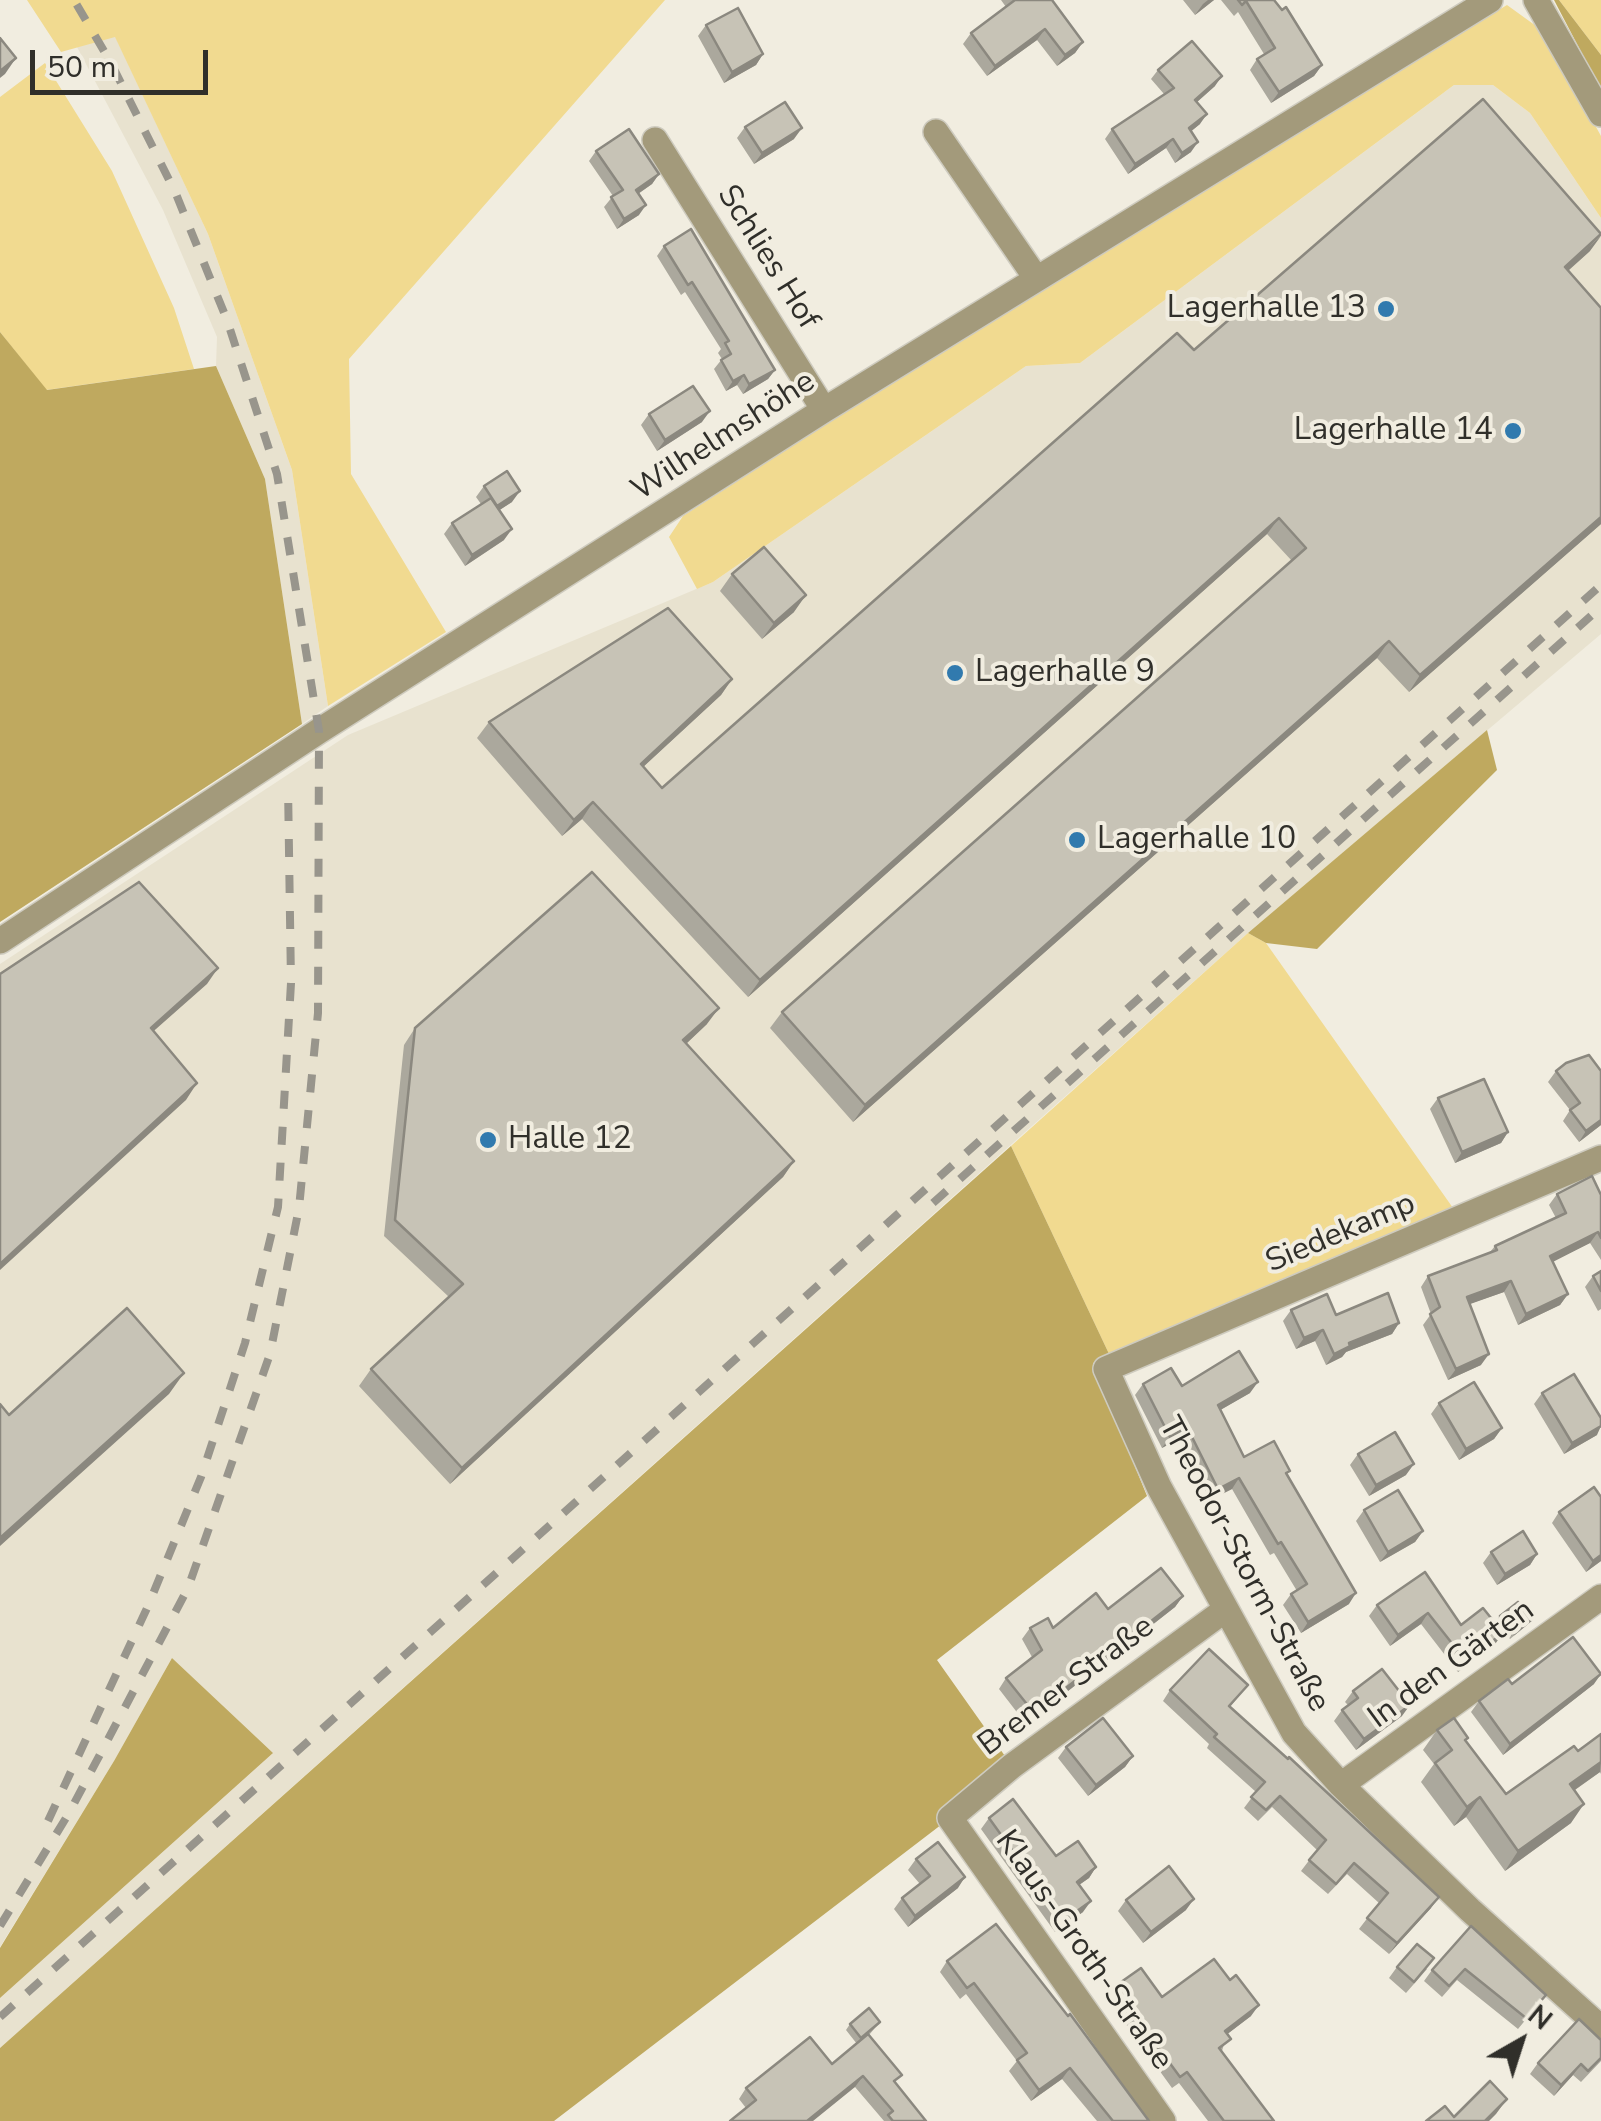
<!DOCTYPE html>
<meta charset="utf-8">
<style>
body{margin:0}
#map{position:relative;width:1601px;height:2121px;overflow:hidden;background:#f1ede0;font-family:"Nunito Sans",sans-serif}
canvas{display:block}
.north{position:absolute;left:1471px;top:1991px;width:100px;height:100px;-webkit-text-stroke:8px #f1ede0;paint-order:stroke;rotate:39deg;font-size:28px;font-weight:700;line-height:40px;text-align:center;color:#302f2a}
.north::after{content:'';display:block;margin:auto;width:35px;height:45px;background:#302f2a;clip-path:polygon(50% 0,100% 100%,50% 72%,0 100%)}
.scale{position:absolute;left:30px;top:50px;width:178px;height:45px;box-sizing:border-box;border:5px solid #302f2a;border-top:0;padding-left:12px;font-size:30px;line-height:35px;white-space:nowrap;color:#302f2a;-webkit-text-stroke:8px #f1ede0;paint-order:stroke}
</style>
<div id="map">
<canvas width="1601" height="2121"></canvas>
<div class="north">N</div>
<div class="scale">50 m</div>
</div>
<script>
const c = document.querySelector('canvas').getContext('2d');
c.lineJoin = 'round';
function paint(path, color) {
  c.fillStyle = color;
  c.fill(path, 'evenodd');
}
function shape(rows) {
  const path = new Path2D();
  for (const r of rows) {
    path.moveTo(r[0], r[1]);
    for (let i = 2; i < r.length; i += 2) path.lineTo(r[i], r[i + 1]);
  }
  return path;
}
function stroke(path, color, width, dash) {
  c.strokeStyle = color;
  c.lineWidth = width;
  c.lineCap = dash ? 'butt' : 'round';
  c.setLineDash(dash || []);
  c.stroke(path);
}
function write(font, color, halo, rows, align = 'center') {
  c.font = font + ' "Nunito Sans",sans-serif';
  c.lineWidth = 8;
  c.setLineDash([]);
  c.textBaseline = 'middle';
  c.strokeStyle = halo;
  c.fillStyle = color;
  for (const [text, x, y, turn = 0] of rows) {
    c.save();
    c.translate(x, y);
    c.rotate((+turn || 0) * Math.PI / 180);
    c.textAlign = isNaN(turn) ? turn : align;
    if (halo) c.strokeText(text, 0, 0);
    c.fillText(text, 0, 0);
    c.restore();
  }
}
paint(shape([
 [115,36,208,234,292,470,328,706,302,724,265,479,216,366,217,337,163,210,77,47],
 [1454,85,1493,85,1530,113,1601,218,1601,634,1248,933,0,2048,0,1998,272,1754,172,1658,114,1761,0,1947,0,964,348,735,713,582,1026,366,1080,363]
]), '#e8e2cf');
paint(shape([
 [27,0,665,0,349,359,351,474,446,632,328,706,292,470,208,234,115,37,61,52],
 [1559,0,1601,0,1601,55],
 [1507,5,1543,31,1601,136,1601,218,1530,113,1493,85,1454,85,1080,363,1026,366,713,582,697,589,669,537,683,516,1045,283],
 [45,63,112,171,174,308,194,369,46,390,0,332,0,97],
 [1248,933,1266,943,1453,1208,1110,1356,1011,1146]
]), '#f1da90');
paint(shape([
 [1554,0,1559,0,1601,55,1601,90],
 [0,332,47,390,216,366,265,479,302,724,0,922],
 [1487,730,1497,770,1317,949,1266,943,1248,933],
 [1011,1146,1110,1356,1093,1363,1147,1496,937,1660,1012,1766,950,1818,554,2121,0,2121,0,2048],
 [172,1658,273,1753,0,1998,0,1948,114,1761]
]), '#bfa95f');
const minor = shape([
 [1536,0,1601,114],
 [936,132,1036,278],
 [655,140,824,410],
 [0,941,319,731,824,410,1490,0],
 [1601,1158,1106,1369,1159,1487,1294,1733,1341,1785,1470,1910,1601,2028],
 [1341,1785,1601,1597],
 [1163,2121,950,1818,1012,1766,1225,1610]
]);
stroke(minor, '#cecbbf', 28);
stroke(minor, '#a39a7b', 25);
stroke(shape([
 [933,1203,1601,607],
 [48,1821,148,1606,201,1477,245,1343,278,1207,291,983,288,785],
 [0,1926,69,1813,188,1588,270,1354,299,1208,318,1013,319,731,277,474,227,320,176,194,111,63,74,0],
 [0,2017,1601,585]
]), '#98958c', 8, [18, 18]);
paint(shape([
 [1001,0,1052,0,1083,42,1075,53,1057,66,1037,40,987,76,963,44,971,33,1006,7],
 [1183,0,1214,0,1195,15],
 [1221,0,1274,0,1322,65,1314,76,1271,103,1250,70,1257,59,1264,54,1238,12,1234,16],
 [706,25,763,54,756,65,724,83,698,36],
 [1158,70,1215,86,1197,102,1200,124,1191,131,1191,152,1175,163,1166,148,1128,174,1105,139,1112,129,1164,94,1151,79],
 [745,127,794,139,754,164,737,138],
 [596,151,659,174,652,184,638,194,639,215,617,229,604,207,613,196,589,161],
 [664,246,775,370,768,379,743,394,737,385,726,391,714,369,722,359,718,353,721,349,685,292,681,295,657,256],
 [1590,251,1568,271,1601,524,1409,692,1377,658,853,1122,770,1028,782,1012,1292,561,1267,534,748,997,582,819,562,836,477,738,489,722,732,679,721,695,643,767,662,788,1194,350],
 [649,414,702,422,657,451,641,425],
 [484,486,512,502,499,510,504,540,465,566,444,534,452,523,481,504,476,497],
 [732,574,794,612,762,639,720,591],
 [707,1024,686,1044,794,1161,783,1177,450,1484,359,1386,371,1369,449,1297,384,1236,404,1045,415,1028],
 [1556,1071,1601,1071,1601,1125,1579,1142,1563,1121,1570,1110,1548,1082],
 [1438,1098,1508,1132,1501,1143,1455,1163,1430,1109],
 [1557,1194,1601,1195,1601,1260,1590,1243,1553,1261,1568,1294,1560,1305,1518,1325,1504,1292,1469,1304,1481,1365,1448,1380,1423,1325,1431,1314,1421,1287,1428,1276,1490,1252,1495,1246,1556,1218,1549,1205],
 [1601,1271,1601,1309,1598,1311,1585,1287,1593,1276],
 [1291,1310,1336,1315,1399,1323,1392,1334,1346,1352,1342,1357,1326,1365,1315,1341,1296,1349,1283,1321],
 [1143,1384,1182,1386,1250,1393,1220,1410,1244,1457,1287,1475,1349,1604,1301,1633,1283,1605,1291,1594,1297,1591,1274,1553,1270,1555,1232,1489,1210,1500,1180,1438,1162,1448,1135,1395],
 [1542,1393,1597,1435,1564,1454,1534,1404],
 [1439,1403,1502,1428,1494,1439,1459,1460,1431,1414],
 [1358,1454,1406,1475,1369,1496,1350,1465],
 [1364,1510,1423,1531,1415,1542,1380,1562,1356,1521],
 [1559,1512,1601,1561,1586,1572,1552,1523],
 [1491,1552,1537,1554,1530,1565,1497,1585,1483,1563],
 [1425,1572,1461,1625,1503,1633,1495,1644,1458,1672,1421,1624,1390,1646,1369,1616,1377,1605],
 [1183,1596,1175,1607,1026,1724,999,1689,1006,1678,1032,1657,1022,1639,1030,1628,1053,1628,1108,1609],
 [1500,1616,1531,1620,1527,1625,1510,1639,1496,1621],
 [1512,1684,1594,1684,1503,1755,1471,1712,1479,1701],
 [1248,1685,1230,1707,1431,1908,1389,1954,1359,1929,1379,1903,1347,1874,1328,1894,1301,1871,1317,1850,1272,1807,1258,1821,1244,1808,1256,1792,1207,1748,1209,1744,1163,1701,1170,1690],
 [1353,1691,1402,1716,1356,1750,1334,1721,1342,1710,1348,1705,1345,1702],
 [1437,1730,1466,1741,1506,1794,1578,1751,1601,1734,1601,1774,1600,1772,1575,1790,1571,1823,1505,1871,1466,1817,1454,1826,1421,1782,1434,1764,1423,1750],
 [1066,1747,1133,1756,1125,1767,1088,1796,1058,1758],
 [989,1818,1056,1856,1096,1867,1089,1878,1079,1885,1083,1912,1055,1932,981,1829],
 [916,1859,958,1888,908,1927,894,1909,902,1898,920,1884,908,1870],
 [1126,1900,1186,1910,1143,1943,1118,1911],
 [1471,1926,1546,1995,1518,2029,1457,1980,1442,1997,1424,1981,1432,1970],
 [947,1961,1149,2121,1097,2121,1062,2079,1031,2101,1009,2071,1017,2061,966,1994,960,1999,940,1972],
 [1397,1967,1427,1969,1406,1993,1389,1978],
 [1114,1987,1251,2016,1227,2034,1222,2051,1274,2121,1208,2121,1179,2083,1172,2088,1107,1998],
 [880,2022,869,2035,896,2084,926,2121,884,2121,855,2087,746,2108,739,2099,746,2088,832,2064,857,2044,846,2030,850,2024],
 [1601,2040,1601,2061,1581,2082,1573,2075,1554,2096,1530,2074,1538,2063]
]), '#aba89d');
paint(shape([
 [1208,0,1214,0,1195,15,1203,4],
 [1045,29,1037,40,987,76,995,66],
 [1083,42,1075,53,1057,66,1065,55],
 [763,54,756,65,724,83,732,72],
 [16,58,5,74,0,78,0,71],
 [1322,65,1314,76,1271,103,1279,92],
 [1222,76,1215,86,1188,110,1195,100],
 [1207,114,1200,124,1183,138,1189,128],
 [802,128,794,139,754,164,762,153],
 [1173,139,1166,148,1128,174,1135,164],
 [1198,142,1191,152,1175,163,1182,153],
 [659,174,652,184,629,200,636,190],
 [646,205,639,215,617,229,624,219],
 [1601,236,1590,251,1553,284,1565,267],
 [775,370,768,379,743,394,749,384],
 [744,375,737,385,726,391,733,381],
 [710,411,702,422,657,451,665,440],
 [520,491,512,502,489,517,497,506],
 [1601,517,1601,524,1409,692,1420,675],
 [1279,518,1267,534,748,997,760,980],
 [512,529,504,540,465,566,472,555],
 [806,595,794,612,762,639,774,623],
 [1389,641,1377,658,853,1122,865,1105],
 [732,679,721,695,629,780,641,764],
 [593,802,582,819,562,836,574,820],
 [218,968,207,984,139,1044,151,1028],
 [719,1008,707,1024,672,1057,683,1040],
 [197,1083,186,1100,0,1270,0,1264],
 [1601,1120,1601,1125,1579,1142,1586,1131],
 [1508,1132,1501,1143,1455,1163,1462,1152],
 [794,1161,783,1177,450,1484,462,1468],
 [1598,1232,1590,1243,1543,1267,1550,1256],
 [1511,1281,1504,1292,1459,1308,1467,1297],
 [1568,1294,1560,1305,1518,1325,1526,1314],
 [1399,1323,1392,1334,1346,1352,1342,1357,1326,1365,1334,1354,1349,1343],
 [1323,1330,1315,1341,1296,1349,1304,1338],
 [1489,1354,1481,1365,1448,1380,1456,1369],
 [184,1373,169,1394,0,1546,0,1538],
 [1258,1382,1250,1393,1210,1416,1218,1405],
 [1601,1426,1597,1435,1564,1454,1572,1443],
 [1187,1427,1180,1438,1162,1448,1170,1437],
 [1502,1428,1494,1439,1459,1460,1466,1449],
 [1414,1464,1406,1475,1369,1496,1376,1485],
 [1239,1478,1232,1489,1210,1500,1218,1489],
 [1423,1531,1415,1542,1380,1562,1388,1552],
 [1537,1554,1530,1565,1497,1585,1505,1574],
 [1601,1555,1601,1561,1586,1572,1593,1561],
 [1356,1593,1349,1604,1301,1633,1308,1622],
 [1183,1596,1175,1607,1026,1724,1034,1713],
 [1428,1613,1421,1624,1390,1646,1398,1635],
 [1503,1633,1495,1644,1458,1672,1466,1661],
 [1601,1674,1594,1684,1503,1755,1510,1744],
 [1410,1705,1402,1716,1356,1750,1364,1739],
 [1133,1756,1125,1767,1088,1796,1096,1785],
 [1601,1762,1600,1772,1556,1803,1570,1784],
 [1480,1797,1466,1817,1454,1826,1467,1807],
 [1584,1804,1571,1823,1505,1871,1518,1851],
 [1096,1867,1089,1878,1069,1892,1077,1882],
 [965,1877,958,1888,908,1927,915,1916],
 [1439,1897,1431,1908,1389,1954,1397,1943],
 [1194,1899,1186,1910,1143,1943,1151,1932],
 [1091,1901,1083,1912,1055,1932,1063,1921],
 [1259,2005,1251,2016,1217,2042,1225,2031],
 [1581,2064,1573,2075,1554,2096,1561,2085],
 [1070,2068,1062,2079,1031,2101,1039,2090],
 [863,2076,855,2087,813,2121,807,2121],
 [1507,2099,1496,2114,1489,2121,1485,2121]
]), '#8b887f');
const building = shape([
 [1015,0,1052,0,1083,42,1065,55,1045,29,995,66,971,33,1015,0],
 [1238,0,1274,0,1282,10,1286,7,1322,65,1279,92,1257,59,1275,48,1246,1,1242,5,1238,0],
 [738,8,763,54,732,72,706,25,738,8],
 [0,38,16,58,0,71,0,38],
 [1192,41,1222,76,1195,100,1207,114,1189,128,1198,142,1182,153,1173,139,1135,164,1112,129,1174,88,1158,70,1192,41],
 [1483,99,1601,234,1565,267,1601,308,1601,517,1420,675,1389,641,865,1105,782,1012,1306,548,1279,518,760,980,593,802,574,820,489,722,668,608,732,679,641,764,662,788,1177,333,1194,350,1483,99],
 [785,102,802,128,762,153,745,127,785,102],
 [629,129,659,174,636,190,646,205,624,219,611,197,623,190,596,151,629,129],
 [691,229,775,370,749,384,744,375,733,381,721,360,731,354,725,343,729,341,692,282,688,285,664,246,691,229],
 [693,386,710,411,665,440,649,414,693,386],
 [507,471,520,491,497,506,484,486,507,471],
 [491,498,512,529,472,555,452,523,491,498],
 [764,547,806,595,774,623,732,574,764,547],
 [592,872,719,1008,683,1040,794,1161,462,1468,371,1369,463,1284,395,1220,415,1028,592,872],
 [139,882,218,968,151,1028,197,1083,0,1264,0,974,139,882],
 [1589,1055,1601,1071,1601,1120,1586,1131,1570,1110,1580,1103,1556,1071,1566,1063,1589,1055],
 [1484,1079,1508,1132,1462,1152,1438,1098,1484,1079],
 [1592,1176,1601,1195,1601,1238,1598,1232,1550,1256,1568,1294,1526,1314,1511,1281,1467,1297,1489,1354,1456,1369,1430,1314,1440,1307,1428,1276,1497,1250,1495,1246,1566,1213,1557,1194,1592,1176],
 [1601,1271,1601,1291,1593,1276,1601,1271],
 [1388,1293,1399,1323,1349,1343,1350,1346,1334,1354,1323,1330,1304,1338,1291,1310,1327,1294,1336,1315,1388,1293],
 [127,1308,184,1373,0,1538,0,1404,9,1415,127,1308],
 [1239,1351,1258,1382,1218,1405,1244,1457,1274,1441,1290,1471,1286,1473,1356,1593,1308,1622,1291,1594,1307,1584,1281,1542,1278,1544,1239,1478,1218,1489,1187,1427,1170,1437,1143,1384,1171,1368,1182,1386,1239,1351],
 [1574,1374,1601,1418,1601,1426,1572,1443,1542,1393,1574,1374],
 [1474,1382,1502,1428,1466,1449,1439,1403,1474,1382],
 [1395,1432,1414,1464,1376,1485,1358,1454,1395,1432],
 [1594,1487,1601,1497,1601,1555,1593,1561,1559,1512,1594,1487],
 [1398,1490,1423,1531,1388,1552,1364,1510,1398,1490],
 [1523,1531,1537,1554,1505,1574,1491,1552,1523,1531],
 [1161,1568,1183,1596,1034,1713,1006,1678,1042,1650,1030,1628,1048,1618,1053,1628,1096,1593,1108,1609,1161,1568],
 [1425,1572,1461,1625,1483,1608,1503,1633,1466,1661,1428,1613,1398,1635,1377,1605,1425,1572],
 [1518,1602,1531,1620,1514,1634,1500,1616,1518,1602],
 [1573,1637,1601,1674,1510,1744,1479,1701,1508,1679,1512,1684,1573,1637],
 [1209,1649,1248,1685,1229,1706,1288,1759,1289,1757,1439,1897,1397,1943,1367,1918,1388,1893,1354,1863,1336,1884,1309,1860,1326,1840,1280,1796,1266,1810,1251,1797,1265,1782,1214,1737,1217,1734,1170,1690,1209,1649],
 [1382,1669,1410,1705,1364,1739,1342,1710,1358,1698,1353,1691,1382,1669],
 [1103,1718,1133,1756,1096,1785,1066,1747,1103,1718],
 [1454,1718,1468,1738,1465,1740,1506,1794,1574,1746,1578,1751,1601,1734,1601,1762,1570,1784,1584,1804,1518,1851,1480,1797,1467,1807,1435,1763,1452,1750,1437,1730,1454,1718],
 [1013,1799,1056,1856,1078,1841,1096,1867,1077,1882,1091,1901,1063,1921,989,1818,1013,1799],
 [938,1842,965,1877,915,1916,902,1898,930,1876,916,1859,938,1842],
 [1169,1866,1194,1899,1151,1932,1126,1900,1169,1866],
 [996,1924,1068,2016,1070,2014,1149,2121,1113,2121,1070,2068,1039,2090,1017,2060,1027,2053,974,1983,967,1988,947,1961,996,1924],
 [1471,1926,1546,1995,1526,2018,1465,1969,1449,1986,1432,1970,1471,1926],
 [1417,1944,1434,1958,1414,1982,1397,1967,1417,1944],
 [1214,1959,1230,1980,1236,1975,1259,2005,1225,2031,1231,2039,1219,2048,1274,2121,1224,2121,1187,2072,1180,2077,1114,1987,1141,1968,1162,1997,1214,1959],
 [869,2008,880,2022,861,2038,850,2024,869,2008],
 [1579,2019,1601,2040,1601,2058,1588,2071,1581,2064,1561,2085,1538,2063,1579,2019],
 [868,2034,902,2075,894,2081,926,2121,893,2121,888,2115,893,2111,863,2076,807,2121,730,2121,756,2100,746,2088,810,2037,832,2064,868,2034],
 [1490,2081,1507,2099,1485,2121,1426,2121,1445,2106,1454,2117,1490,2081]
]);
paint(building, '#c7c3b6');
stroke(building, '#8b887f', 2.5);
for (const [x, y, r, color] of [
 [1386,309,10,"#317aae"],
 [1513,431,10,"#317aae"],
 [955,673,10,"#317aae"],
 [1077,840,10,"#317aae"],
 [488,1140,10,"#317aae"]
]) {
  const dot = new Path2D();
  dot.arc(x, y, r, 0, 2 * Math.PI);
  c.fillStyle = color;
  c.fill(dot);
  stroke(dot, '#f1ede0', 4);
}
write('32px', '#302f2a', '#f1ede0', [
 ["Schlies Hof",767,258,58],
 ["Wilhelmshöhe",724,437,-33],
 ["Siedekamp",1341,1234,-23],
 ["Theodor-Storm-Straße",1243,1565,62],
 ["In den Gärten",1452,1665,-36],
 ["Bremer Straße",1067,1687,-37],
 ["Klaus-Groth-Straße",1083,1951,55]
]);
write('32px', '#302f2a', '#f1ede0', [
 ["Lagerhalle 13",1366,309,"right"],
 ["Lagerhalle 14",1493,431,"right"],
 ["Lagerhalle 9",975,673],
 ["Lagerhalle 10",1097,840],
 ["Halle 12",508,1140]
], 'left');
</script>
